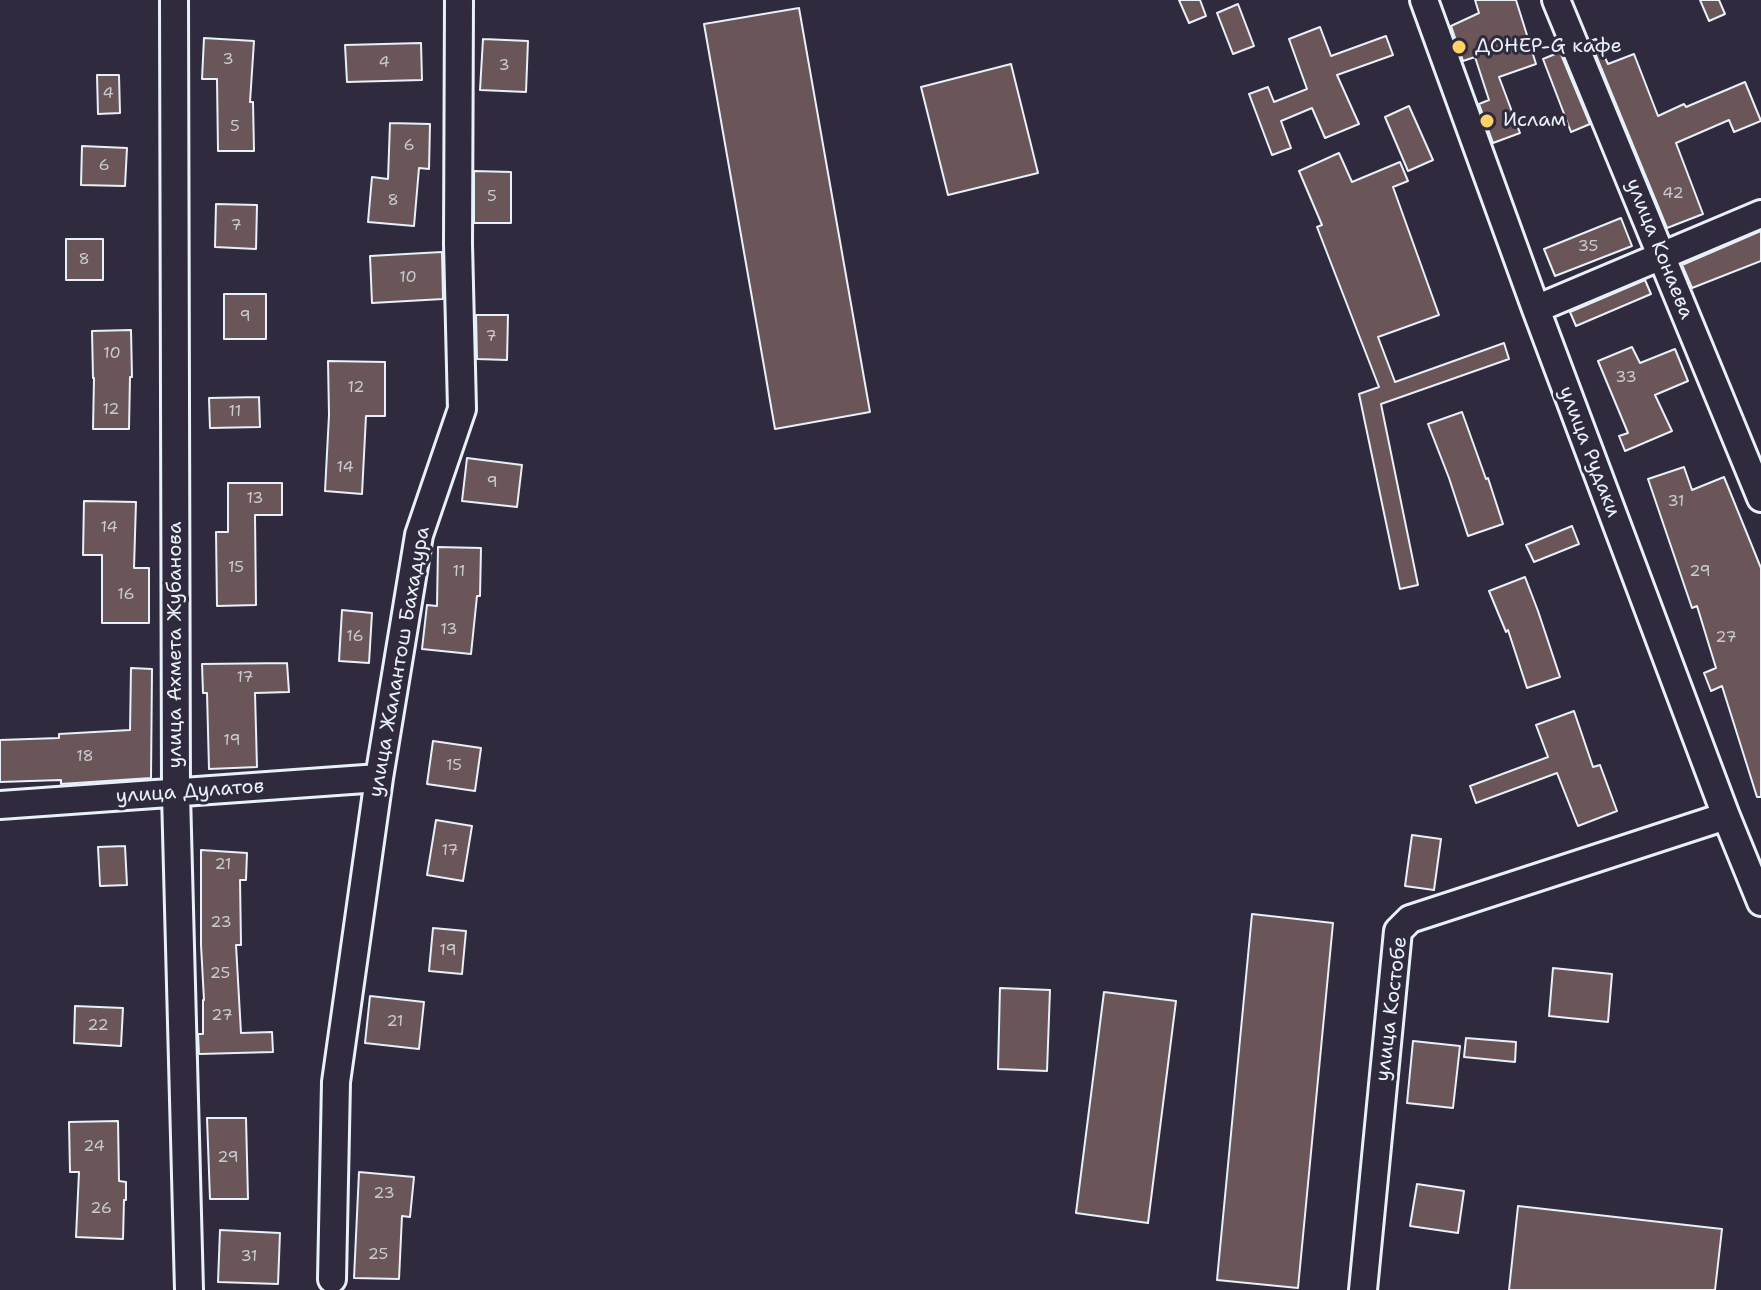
<!DOCTYPE html>
<meta charset="utf-8">
<style>
body{margin:0}
canvas{display:block;background:#2f2a3d}
</style>
<canvas width="1761" height="1290"></canvas>
<script>
const c = document.querySelector('canvas').getContext('2d');
c.lineJoin = 'round';
function paint(path, color) {
  c.fillStyle = color;
  c.fill(path, 'evenodd');
}
function shape(rows) {
  const path = new Path2D();
  for (const r of rows) {
    path.moveTo(r[0], r[1]);
    for (let i = 2; i < r.length; i += 2) path.lineTo(r[i], r[i + 1]);
  }
  return path;
}
function stroke(path, color, width, dash) {
  c.strokeStyle = color;
  c.lineWidth = width;
  c.lineCap = dash ? 'butt' : 'round';
  c.setLineDash(dash || []);
  c.stroke(path);
}
function write(font, color, halo, rows, align = 'center') {
  c.font = font + ' "Shantell Sans",sans-serif';
  c.lineWidth = 6;
  c.setLineDash([]);
  c.textBaseline = 'middle';
  c.strokeStyle = halo;
  c.fillStyle = color;
  for (const [text, x, y, turn = 0] of rows) {
    c.save();
    c.translate(x, y);
    c.rotate((+turn || 0) * Math.PI / 180);
    c.textAlign = isNaN(turn) ? turn : align;
    if (halo) c.strokeText(text, 0, 0);
    c.fillText(text, 0, 0);
    c.restore();
  }
}
const building = shape([
 [1179,0,1200,0,1206,16,1189,23,1179,0],
 [1475,0,1516,0,1536,64,1499,77,1520,133,1493,143,1479,104,1489,100,1475,57,1463,61,1451,26,1479,13,1475,0],
 [1700,0,1719,0,1725,14,1709,21,1700,0],
 [1238,4,1254,46,1233,54,1217,13,1238,4],
 [799,8,870,412,775,429,704,24,799,8],
 [1320,27,1331,56,1386,36,1393,55,1337,75,1359,124,1325,138,1312,108,1281,121,1291,148,1272,155,1249,94,1268,87,1274,102,1307,89,1289,39,1320,27],
 [204,38,254,41,250,102,253,102,254,151,218,151,217,79,202,79,204,38],
 [483,39,528,41,526,92,480,90,483,39],
 [1596,39,1608,64,1634,54,1658,116,1684,104,1686,107,1745,82,1761,121,1734,132,1729,120,1676,143,1703,214,1667,228,1590,41,1596,39],
 [421,43,422,80,347,82,345,45,421,43],
 [1560,52,1590,124,1571,132,1543,59,1560,52],
 [1011,64,1038,173,948,195,921,87,1011,64],
 [97,75,119,75,120,113,98,114,97,75],
 [1409,106,1433,160,1408,171,1385,117,1409,106],
 [390,123,430,124,429,169,419,168,414,226,368,222,372,177,388,179,390,123],
 [82,146,127,148,125,186,81,185,82,146],
 [1339,153,1352,182,1400,162,1408,181,1393,187,1439,315,1378,337,1395,382,1504,343,1509,359,1381,404,1418,585,1400,589,1359,394,1379,387,1317,227,1322,225,1299,171,1339,153],
 [474,171,511,172,511,223,474,223,474,171],
 [216,204,257,205,256,249,215,247,216,204],
 [1621,218,1632,246,1555,276,1544,249,1621,218],
 [1761,231,1761,261,1692,288,1682,265,1761,231],
 [66,239,103,239,103,280,66,280,66,239],
 [442,252,443,299,372,303,370,256,442,252],
 [1645,280,1651,294,1576,326,1570,312,1645,280],
 [224,294,266,294,266,339,224,339,224,294],
 [476,315,508,315,507,360,477,359,476,315],
 [131,330,132,377,130,377,129,429,93,429,94,378,93,378,92,331,131,330],
 [1632,347,1640,363,1675,349,1688,381,1655,395,1672,431,1625,451,1619,436,1628,433,1598,361,1632,347],
 [328,361,385,362,385,416,366,416,362,494,325,491,329,415,328,361],
 [259,397,260,427,210,428,209,398,259,397],
 [1462,412,1486,479,1488,478,1503,524,1468,536,1449,478,1428,424,1462,412],
 [467,458,522,465,517,507,462,501,467,458],
 [1684,467,1692,490,1724,477,1761,568,1761,797,1757,797,1722,686,1711,691,1704,673,1716,668,1697,606,1692,608,1648,479,1684,467],
 [228,483,282,483,282,515,255,515,256,605,217,606,216,532,228,532,228,483],
 [84,501,136,502,134,568,149,568,149,623,102,623,102,555,83,555,84,501],
 [1572,526,1579,544,1534,562,1526,545,1572,526],
 [438,547,481,548,480,596,477,596,471,654,422,649,427,605,437,606,438,547],
 [1525,577,1538,611,1560,677,1527,688,1508,630,1506,632,1489,591,1525,577],
 [342,610,372,613,369,663,339,661,342,610],
 [287,663,289,692,255,693,257,767,209,769,207,693,203,693,202,664,287,663],
 [131,668,152,669,151,778,61,784,61,780,0,782,0,740,59,738,59,734,130,730,131,668],
 [1574,711,1593,767,1600,765,1617,811,1578,826,1557,773,1476,803,1470,786,1548,757,1536,725,1574,711],
 [433,741,481,748,475,791,427,784,433,741],
 [436,820,472,826,463,881,427,875,436,820],
 [1412,835,1441,839,1434,890,1405,886,1412,835],
 [125,846,127,885,100,886,98,847,125,846],
 [201,850,247,853,246,880,240,880,241,945,236,945,241,1033,272,1032,273,1052,199,1054,198,1034,203,1034,203,1000,204,1000,201,945,201,850],
 [1252,914,1333,923,1298,1288,1217,1280,1252,914],
 [433,928,466,931,462,974,429,971,433,928],
 [1553,968,1612,974,1608,1022,1549,1016,1553,968],
 [1000,988,1050,990,1047,1071,998,1069,1000,988],
 [1104,992,1176,1001,1148,1223,1076,1213,1104,992],
 [370,996,424,1002,419,1049,365,1043,370,996],
 [75,1006,123,1008,121,1046,74,1043,75,1006],
 [1466,1038,1516,1042,1515,1062,1464,1057,1466,1038],
 [1413,1041,1460,1046,1453,1108,1407,1103,1413,1041],
 [207,1118,246,1118,248,1199,210,1199,207,1118],
 [118,1121,119,1181,126,1182,126,1200,124,1200,123,1239,76,1237,79,1172,70,1172,69,1122,118,1121],
 [359,1172,414,1177,410,1217,402,1216,399,1279,354,1278,359,1172],
 [1417,1184,1464,1191,1458,1233,1410,1226,1417,1184],
 [1518,1206,1722,1229,1715,1290,1509,1290,1518,1206],
 [220,1230,280,1233,278,1284,218,1282,220,1230]
]);
paint(building, '#6a5658');
stroke(building, '#e8f1f8', 2);
const street = shape([
 [174,0,176,794,189,1290],
 [1424,0,1536,309,1726,816,1761,902],
 [1556,0,1761,498],
 [1536,309,1761,214],
 [0,805,379,778],
 [332,1279,336,1082,379,778,419,535,462,409,458,244,459,0],
 [1363,1290,1398,931,1410,919,1726,816]
]);
stroke(street, '#e8f1f8', 32);
stroke(street, '#2f2a3d', 26);
for (const [x, y, r, color] of [
 [1459,47,8,"#ffd166"],
 [1487,121,8,"#ffd166"]
]) {
  const dot = new Path2D();
  dot.arc(x, y, r, 0, 2 * Math.PI);
  c.fillStyle = color;
  c.fill(dot);
  stroke(dot, '#2f2a3d', 3);
}
write('16px', '#c8cad0', null, [
 ["3",228,60],
 ["4",384,63],
 ["3",504,66],
 ["4",108,94],
 ["5",235,127],
 ["6",409,146],
 ["6",104,166],
 ["42",1673,194],
 ["5",492,197],
 ["8",393,201],
 ["7",236,226],
 ["35",1588,247],
 ["8",84,260],
 ["10",408,278],
 ["9",245,317],
 ["7",491,337],
 ["10",112,354],
 ["33",1626,378],
 ["12",356,388],
 ["12",111,410],
 ["11",235,412],
 ["14",345,468],
 ["9",492,483],
 ["13",255,499],
 ["31",1676,502],
 ["14",109,528],
 ["15",236,568],
 ["11",459,572],
 ["29",1700,572],
 ["16",126,595],
 ["13",449,630],
 ["16",355,637],
 ["27",1726,638],
 ["17",245,678],
 ["19",232,741],
 ["18",85,757],
 ["15",454,766],
 ["17",450,851],
 ["21",223,865],
 ["23",221,923],
 ["19",448,951],
 ["25",220,974],
 ["27",222,1016],
 ["21",395,1022],
 ["22",98,1026],
 ["24",94,1147],
 ["29",228,1158],
 ["23",384,1194],
 ["26",101,1209],
 ["25",378,1255],
 ["31",249,1257]
]);
write('20px', '#e8f1f8', '#2f2a3d', [
 ["ДОНЕР-G кафе",1475,47],
 ["Ислам",1503,121]
], 'left');
write('20px', '#e8f1f8', '#2f2a3d', [
 ["улица Конаева",1659,249,68],
 ["улица Рудаки",1589,452,69],
 ["улица Ахмета Жубанова",176,645,-90],
 ["улица Жалантош Бахадура",400,662,-80],
 ["улица Дулатов",190,792,-4],
 ["улица Костобе",1392,1009,-83]
]);
</script>
